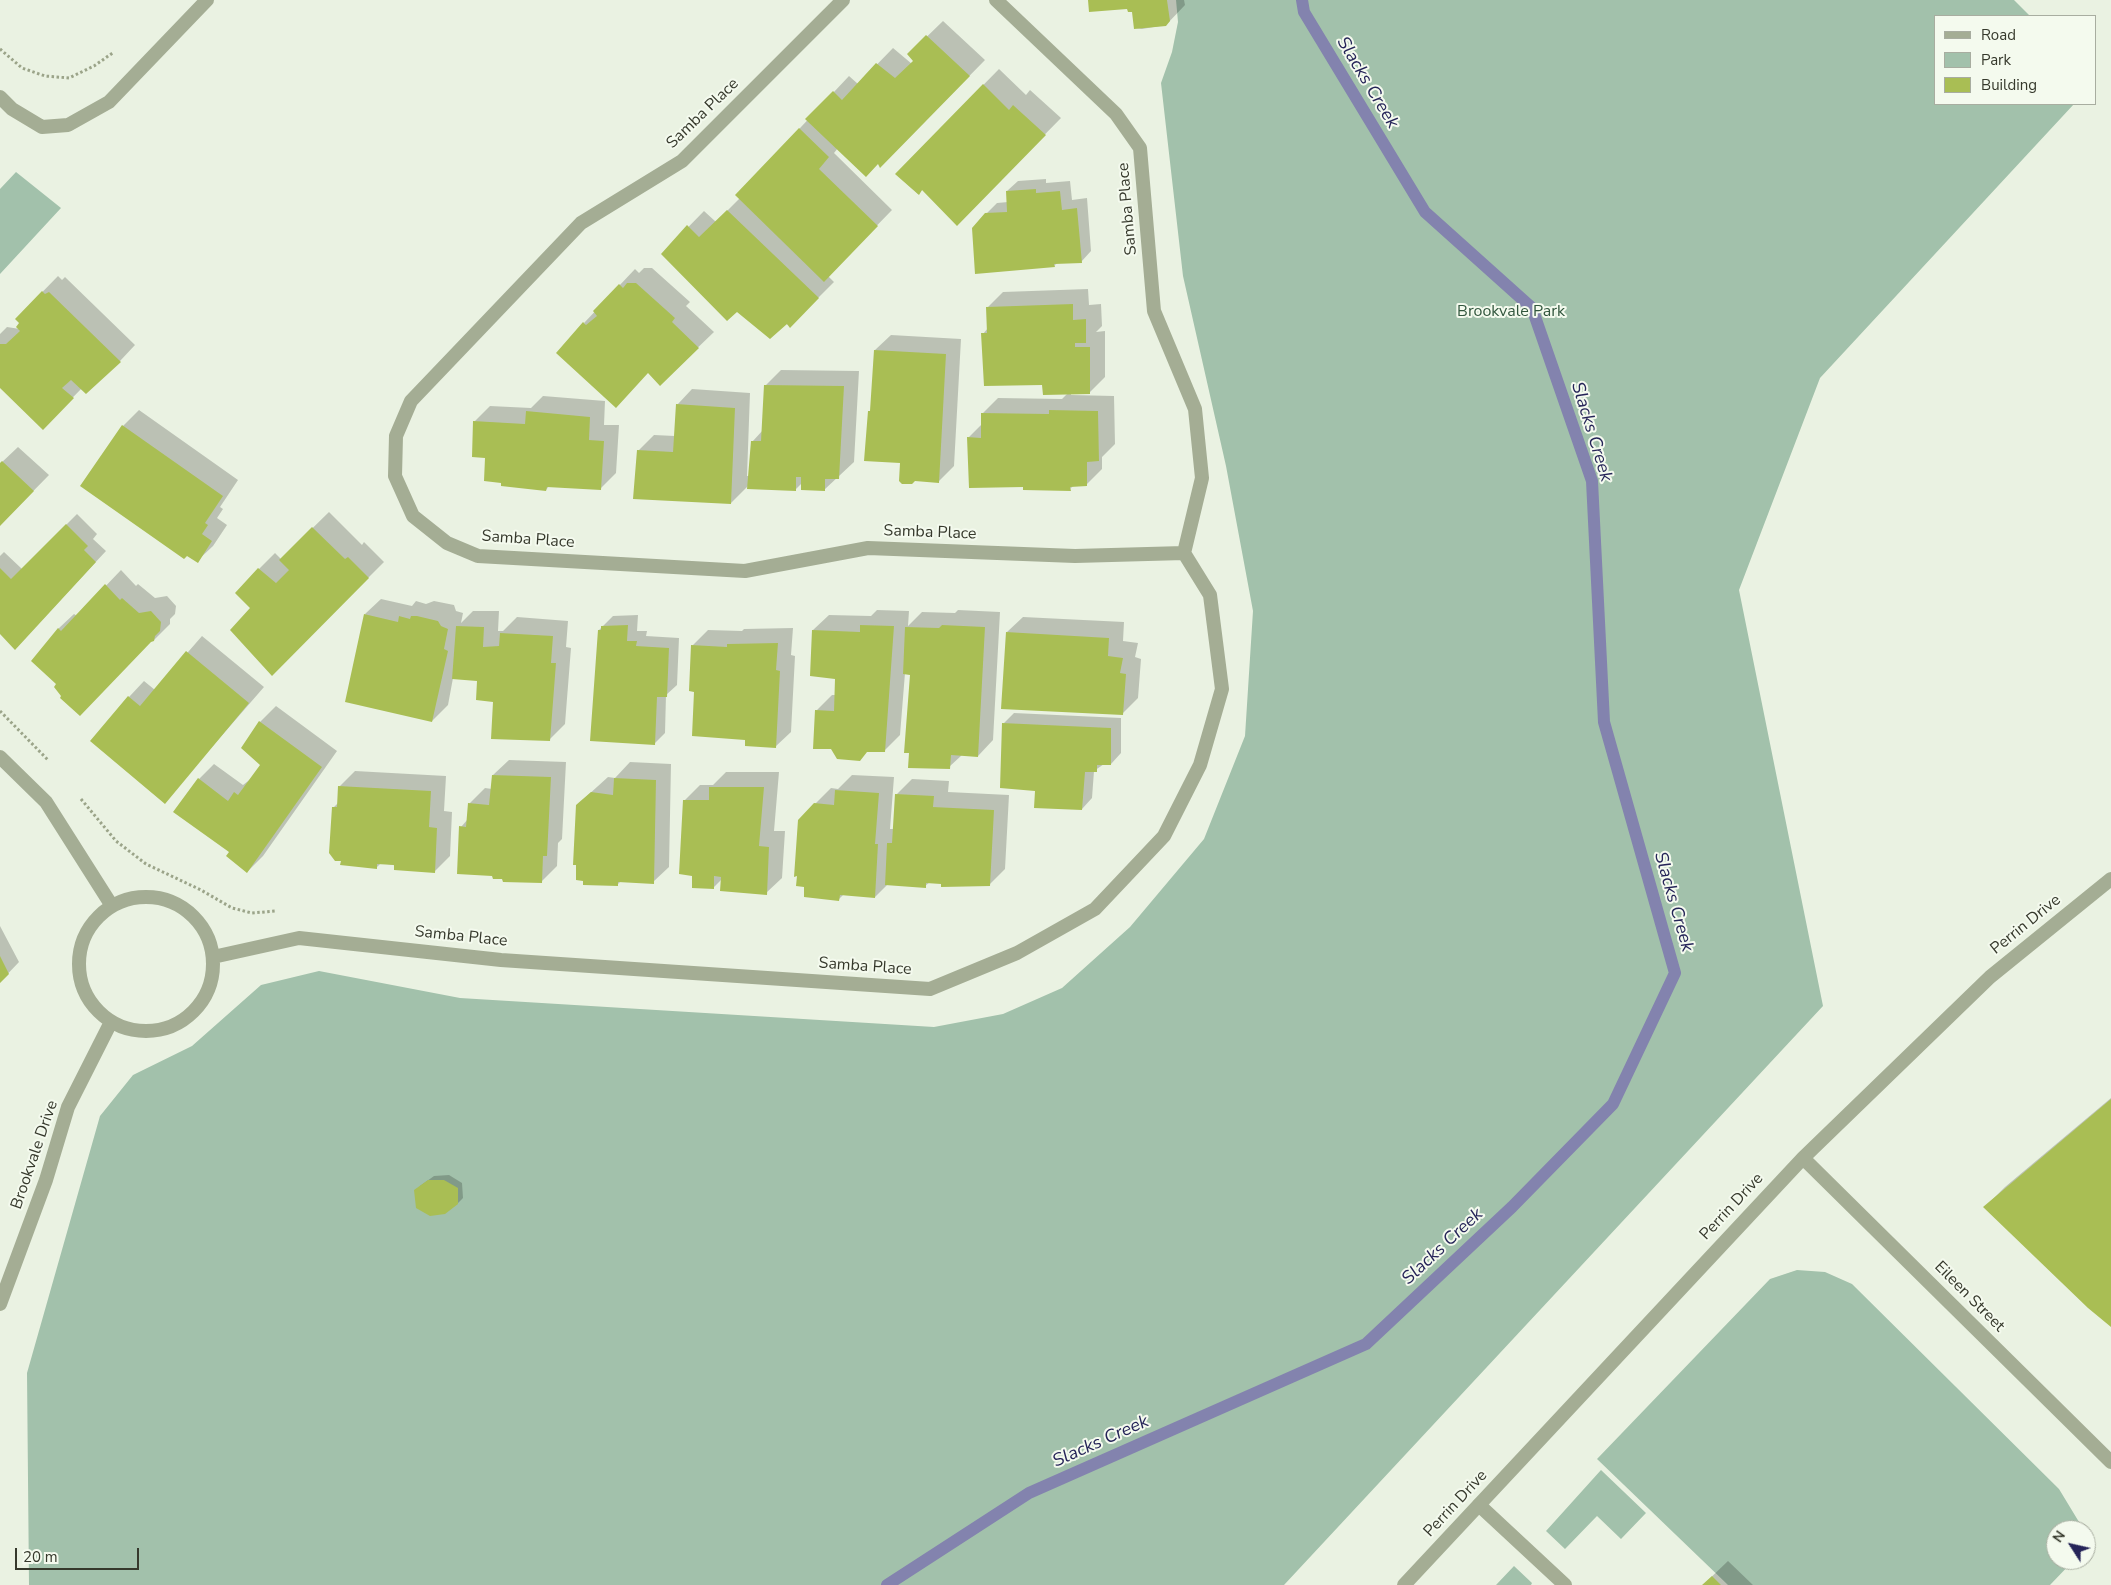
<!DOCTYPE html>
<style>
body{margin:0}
#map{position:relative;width:2111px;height:1585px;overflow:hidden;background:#eaf2e2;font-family:"Nunito Sans",sans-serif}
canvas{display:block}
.legend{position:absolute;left:1934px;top:15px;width:162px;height:90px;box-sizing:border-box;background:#f4faee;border:1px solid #a8ada0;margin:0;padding:6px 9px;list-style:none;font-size:15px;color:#36392c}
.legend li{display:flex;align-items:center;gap:10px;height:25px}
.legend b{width:25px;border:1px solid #a8ada0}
.north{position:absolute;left:2046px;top:1520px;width:50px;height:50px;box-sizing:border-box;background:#f4faee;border:1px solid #a8ada0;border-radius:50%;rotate:305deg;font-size:14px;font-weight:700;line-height:20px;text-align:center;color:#36392c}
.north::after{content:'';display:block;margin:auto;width:18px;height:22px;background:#252458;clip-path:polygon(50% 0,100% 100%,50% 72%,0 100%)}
.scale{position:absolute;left:15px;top:1548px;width:124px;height:22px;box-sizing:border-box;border:2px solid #36392c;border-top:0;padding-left:6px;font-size:15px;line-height:18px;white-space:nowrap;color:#36392c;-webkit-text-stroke:4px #f4faee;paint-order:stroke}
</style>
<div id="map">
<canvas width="2111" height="1585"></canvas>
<ul class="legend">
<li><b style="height:6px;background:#a4ad94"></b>Road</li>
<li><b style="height:14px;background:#a2c1ab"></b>Park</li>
<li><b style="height:14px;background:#a9be54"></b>Building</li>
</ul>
<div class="north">N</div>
<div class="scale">20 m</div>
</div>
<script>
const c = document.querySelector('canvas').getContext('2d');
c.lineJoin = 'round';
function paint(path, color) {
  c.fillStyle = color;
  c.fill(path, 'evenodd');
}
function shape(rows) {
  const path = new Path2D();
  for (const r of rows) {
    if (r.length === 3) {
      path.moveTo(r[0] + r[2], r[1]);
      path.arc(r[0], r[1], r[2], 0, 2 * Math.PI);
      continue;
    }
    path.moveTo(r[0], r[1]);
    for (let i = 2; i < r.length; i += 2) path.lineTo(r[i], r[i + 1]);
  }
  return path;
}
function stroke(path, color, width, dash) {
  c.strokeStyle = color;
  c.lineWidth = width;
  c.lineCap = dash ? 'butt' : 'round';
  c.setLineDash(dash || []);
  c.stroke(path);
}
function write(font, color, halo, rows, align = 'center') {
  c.font = font + ' "Nunito Sans",sans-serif';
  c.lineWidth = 4;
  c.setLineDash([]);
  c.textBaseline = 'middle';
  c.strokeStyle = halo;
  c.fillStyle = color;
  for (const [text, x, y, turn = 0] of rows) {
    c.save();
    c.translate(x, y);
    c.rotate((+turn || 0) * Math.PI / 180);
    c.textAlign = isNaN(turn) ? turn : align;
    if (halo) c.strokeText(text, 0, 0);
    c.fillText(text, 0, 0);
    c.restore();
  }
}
paint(shape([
 [1176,0,2014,0,2030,16,1935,16,1935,104,2074,104,1820,378,1739,590,1823,1006,1284,1585,29,1585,27,1373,100,1116,133,1075,192,1046,261,985,319,971,460,998,934,1027,1003,1014,1062,988,1130,927,1204,839,1245,736,1253,611,1226,466,1183,276,1161,83,1172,52,1178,22],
 [16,172,61,208,0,274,0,189],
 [1797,1270,1825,1272,1852,1284,2059,1489,2079,1522,2081,1530,2056,1530,2056,1560,2074,1560,2050,1585,1728,1585,1597,1459,1770,1279],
 [1601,1470,1646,1513,1621,1539,1597,1516,1565,1549,1546,1531],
 [1514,1566,1532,1583,1531,1585,1496,1585]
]), '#a2c1ab');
paint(shape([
 [1089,0,1184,0,1185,5,1166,25,1142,29,1135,28,1133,10],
 [943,21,985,60,881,166,878,162,838,148,834,153,892,210,828,276,834,282,790,326,662,254,704,211,716,222,740,198,737,195,849,76,858,84,893,48,912,64,915,61,909,54],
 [999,69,1026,95,1030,90,1061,118,957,224,923,189,918,194,896,174],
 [1046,179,1046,183,1070,181,1072,200,1087,198,1091,251,1081,262,1058,262,1054,266,986,214,997,203,1008,202,1007,191,1018,181],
 [644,268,652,268,690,302,686,306,714,332,660,384,648,372,631,390,584,323,635,269,639,273],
 [58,276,62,280,65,277,135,345,120,361,82,388,43,428,0,386,0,334,7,327,20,329,21,323,16,319],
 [1088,289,1089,305,1101,304,1102,326,1096,332,1105,331,1105,377,1090,392,1071,393,1071,395,1114,396,1115,444,1102,457,1102,469,1086,485,1074,485,1070,489,1024,486,968,438,983,423,982,414,998,398,1062,399,1068,393,1044,384,983,334,988,328,987,308,1003,292],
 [891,335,961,339,954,466,939,481,869,412,872,409,875,350],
 [781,370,859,371,854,462,824,490,802,483,795,490,749,485,731,503,638,451,654,435,675,436,677,405,692,389,750,393,747,476,749,476,752,442,763,430,765,386],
 [543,396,605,401,604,425,619,425,616,473,600,489,549,486,546,490,502,482,487,457,474,422,490,406,531,408],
 [139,410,238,480,220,507,223,509,217,518,227,525,213,546,197,561,123,426],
 [18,447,49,475,0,525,0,464],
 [329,512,362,545,364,542,384,562,272,674,252,608,259,569,275,553,281,559],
 [77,514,97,534,93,539,106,551,25,638,0,632,0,556,4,552,22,569],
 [121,570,136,586,138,584,155,598,167,596,176,606,175,614,170,619,170,624,154,640,58,684,58,629,74,614,77,616],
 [381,599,412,606,416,601,426,604,434,601,454,605,456,611,463,613,461,623,473,611,499,611,498,631,503,631,517,617,568,621,566,647,571,648,565,724,549,740,495,700,479,680,453,678,448,705,432,721,365,614],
 [877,610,909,611,908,626,922,612,955,613,958,610,1000,612,993,740,978,756,962,755,949,767,910,752,911,674,905,673,900,735,884,751,816,711,832,695,836,695,837,678,813,630,829,615,871,616],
 [638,615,637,631,647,631,646,636,679,638,677,685,666,695,665,733,654,744,599,630,613,616],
 [1023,617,1124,622,1123,641,1138,643,1135,657,1141,659,1138,698,1122,714,1007,632],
 [793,628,791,655,795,656,791,732,775,747,746,739,695,691,693,645,708,630,742,631,744,629],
 [202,636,264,687,164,802,129,697,144,681,155,690],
 [276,706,337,751,263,856,247,872,231,852,199,779,214,764,243,785,252,778,262,765,260,722],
 [1014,713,1121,718,1121,753,1111,764,1104,764,1094,771,1092,798,1082,809,1037,790,1003,724],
 [509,760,566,762,562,839,558,843,557,866,541,882,461,827,468,819,469,804,485,788,492,789,493,775],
 [630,762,671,764,669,867,653,882,621,881,617,885,577,805,608,777,615,778],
 [355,771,446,776,444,811,452,812,450,856,434,872,381,863,376,868,333,808,338,803,339,787],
 [726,772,779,772,774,831,785,831,782,878,766,893,722,879,713,888,684,801,700,785,713,785],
 [852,775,894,777,890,829,894,829,896,795,912,779,949,781,948,792,1009,795,1005,869,989,885,930,882,925,886,888,884,875,897,844,894,838,900,799,820,831,788,838,789],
 [0,926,19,962,0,982],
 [2111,1098,2111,1325,1985,1207,2005,1187],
 [449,1175,462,1183,463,1198,458,1203,420,1186,434,1176],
 [1728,1561,1753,1585,1703,1585]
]), '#0003');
stroke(shape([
 [887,1585,1029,1493,1366,1344,1512,1207,1613,1104,1675,973,1604,722,1592,481,1532,308,1425,212,1304,12,1302,0]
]), '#8383ae', 12);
paint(shape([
 [1088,0,1167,0,1170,21,1166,26,1134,29,1132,12,1128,12,1127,9,1089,12],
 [926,35,970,76,880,168,878,164,866,177,805,119,833,91,842,100,876,63,895,78,913,61,907,54],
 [983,84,1009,110,1013,105,1046,135,957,226,922,190,919,195,895,174],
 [799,128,829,157,819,169,878,226,824,282,735,195],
 [1036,189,1036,193,1060,191,1062,210,1077,208,1082,263,1054,264,1055,267,975,274,972,228,985,213,1007,212,1006,191],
 [727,210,819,298,790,328,787,324,770,339,737,312,727,321,661,254,687,225,699,237],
 [627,283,636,283,675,318,672,322,699,348,660,386,648,373,616,408,556,353,583,322,586,325,597,316,593,311,619,284,623,288],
 [42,291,45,294,49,292,121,362,86,394,71,380,62,388,74,398,43,430,0,388,0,344,6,344,20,331,16,327,19,323,15,319],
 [1073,304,1073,320,1086,319,1086,343,1075,343,1075,347,1090,347,1090,394,1043,395,1042,385,984,386,981,333,987,333,986,307],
 [874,350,946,354,939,483,915,481,912,484,902,484,899,481,900,463,864,461,868,411,870,411],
 [764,385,844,386,839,479,825,479,825,491,801,490,801,477,796,477,796,491,747,489,751,441,761,441],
 [676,404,735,408,731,504,633,499,637,450,673,452],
 [1049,410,1098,411,1099,461,1087,462,1087,486,1070,487,1071,491,1023,490,1023,487,969,488,967,437,981,438,981,413,1049,414],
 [526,411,590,417,589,440,604,441,601,490,547,487,546,491,501,486,501,483,484,481,485,458,472,457,473,421,525,424],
 [122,425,223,496,205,523,208,525,202,534,212,541,198,563,187,556,184,559,80,486],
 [2,461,34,491,0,526,0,463],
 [66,524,88,546,84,550,96,562,15,650,0,634,0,568,11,579],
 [312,527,345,559,348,557,369,578,272,676,230,630,250,608,235,593,258,568,276,583,289,570,279,560],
 [105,584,120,600,122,598,139,613,151,611,161,622,160,631,155,636,154,641,151,642,80,716,60,698,61,696,54,687,56,684,31,661,58,628,61,631],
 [364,614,398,622,399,616,410,619,411,616,417,616,438,621,441,626,448,629,444,649,448,651,432,722,345,702],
 [628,625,627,641,637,641,636,646,669,648,667,697,657,697,655,745,590,741,598,630,601,630,601,626],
 [860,625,894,626,885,752,867,752,860,761,837,759,831,749,813,749,815,710,834,711,835,679,810,676,812,630,860,632],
 [942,625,985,627,978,757,951,755,950,769,908,768,909,753,904,753,910,675,903,674,905,627,939,628],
 [456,626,484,627,483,647,499,646,500,633,553,636,551,663,556,663,550,741,491,739,493,702,476,700,477,681,452,679],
 [1006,632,1109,638,1108,656,1123,658,1120,673,1126,674,1123,715,1001,709],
 [778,643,776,670,780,671,776,748,745,746,745,740,692,736,694,692,689,691,691,645,727,647,727,644],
 [186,651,249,703,165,804,90,741,128,696,140,706],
 [259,721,322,767,247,873,226,856,229,852,173,812,198,778,228,801,234,792,238,795,260,765,241,748],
 [1002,723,1111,728,1111,765,1097,765,1097,772,1085,772,1082,810,1034,808,1035,791,1000,788],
 [492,775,551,777,547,856,543,856,542,883,503,882,502,879,493,879,492,876,457,874,459,826,466,827,468,803,489,805],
 [614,778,656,780,654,884,618,882,618,886,583,885,583,881,576,880,576,865,573,865,576,805,591,792,613,795],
 [338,786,431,791,429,827,437,828,435,873,394,870,394,865,377,864,377,869,340,865,341,861,335,861,329,853,332,807,337,807],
 [709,787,764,787,759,846,769,847,767,895,720,891,721,877,714,876,714,889,692,888,692,876,679,874,683,800,709,800],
 [835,790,879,793,875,844,878,844,875,898,840,895,839,901,804,897,804,887,796,886,797,876,794,877,798,820,814,803,834,805],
 [895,794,934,796,933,807,994,810,990,886,941,887,941,884,926,883,926,888,885,885,887,843,892,843],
 [0,956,9,974,0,983],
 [2111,1099,2111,1327,2088,1308,1983,1207],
 [428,1180,444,1180,458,1188,458,1204,445,1214,430,1216,416,1208,414,1190],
 [1712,1576,1721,1585,1702,1585]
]), '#a9be54');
stroke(shape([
 [0,49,22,68,45,76,69,78,94,66,114,52],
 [0,711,48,760],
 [81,799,116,841,146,864,201,890,232,908,252,913,276,911]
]), '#9ba489', 3, [2.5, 2.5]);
stroke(shape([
 [1479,1505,1565,1585]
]), '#a4ad94', 14);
stroke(shape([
 [843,0,682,161,581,223,411,401,396,436,395,476,413,516,447,543,478,556,745,571,868,548,1075,556,1184,553],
 [0,97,12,109,42,127,68,125,109,102,207,0],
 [0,757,46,802,112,906],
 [146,964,67],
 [213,957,299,938,501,960,930,989,1017,953,1095,909,1164,836,1200,765,1222,689,1210,595,1184,553,1202,478,1195,409,1154,311,1140,148,1116,114,996,0],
 [1803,1158,2111,1462],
 [0,1304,46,1180,68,1107,111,1022],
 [1404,1585,1803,1158,1990,977,2111,879]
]), '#a4ad94', 14);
write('16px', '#36392c', '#f4faee', [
 ["Samba Place",703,114,-44],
 ["Samba Place",1128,209,-95],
 ["Samba Place",930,533,2],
 ["Samba Place",528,540,4],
 ["Perrin Drive",2026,925,-39],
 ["Samba Place",461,937,6],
 ["Samba Place",865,967,4],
 ["Brookvale Drive",35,1155,-71],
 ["Perrin Drive",1732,1207,-47],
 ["Eileen Street",1969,1297,45],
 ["Perrin Drive",1456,1504,-47]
]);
write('16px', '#31563d', '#f4faee', [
 ["Brookvale Park",1511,312]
]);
write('italic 18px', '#252458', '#f4faee', [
 ["Slacks Creek",1367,83,59],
 ["Slacks Creek",1591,432,73],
 ["Slacks Creek",1673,902,74],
 ["Slacks Creek",1443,1247,-43],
 ["Slacks Creek",1101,1442,-24]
]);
</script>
